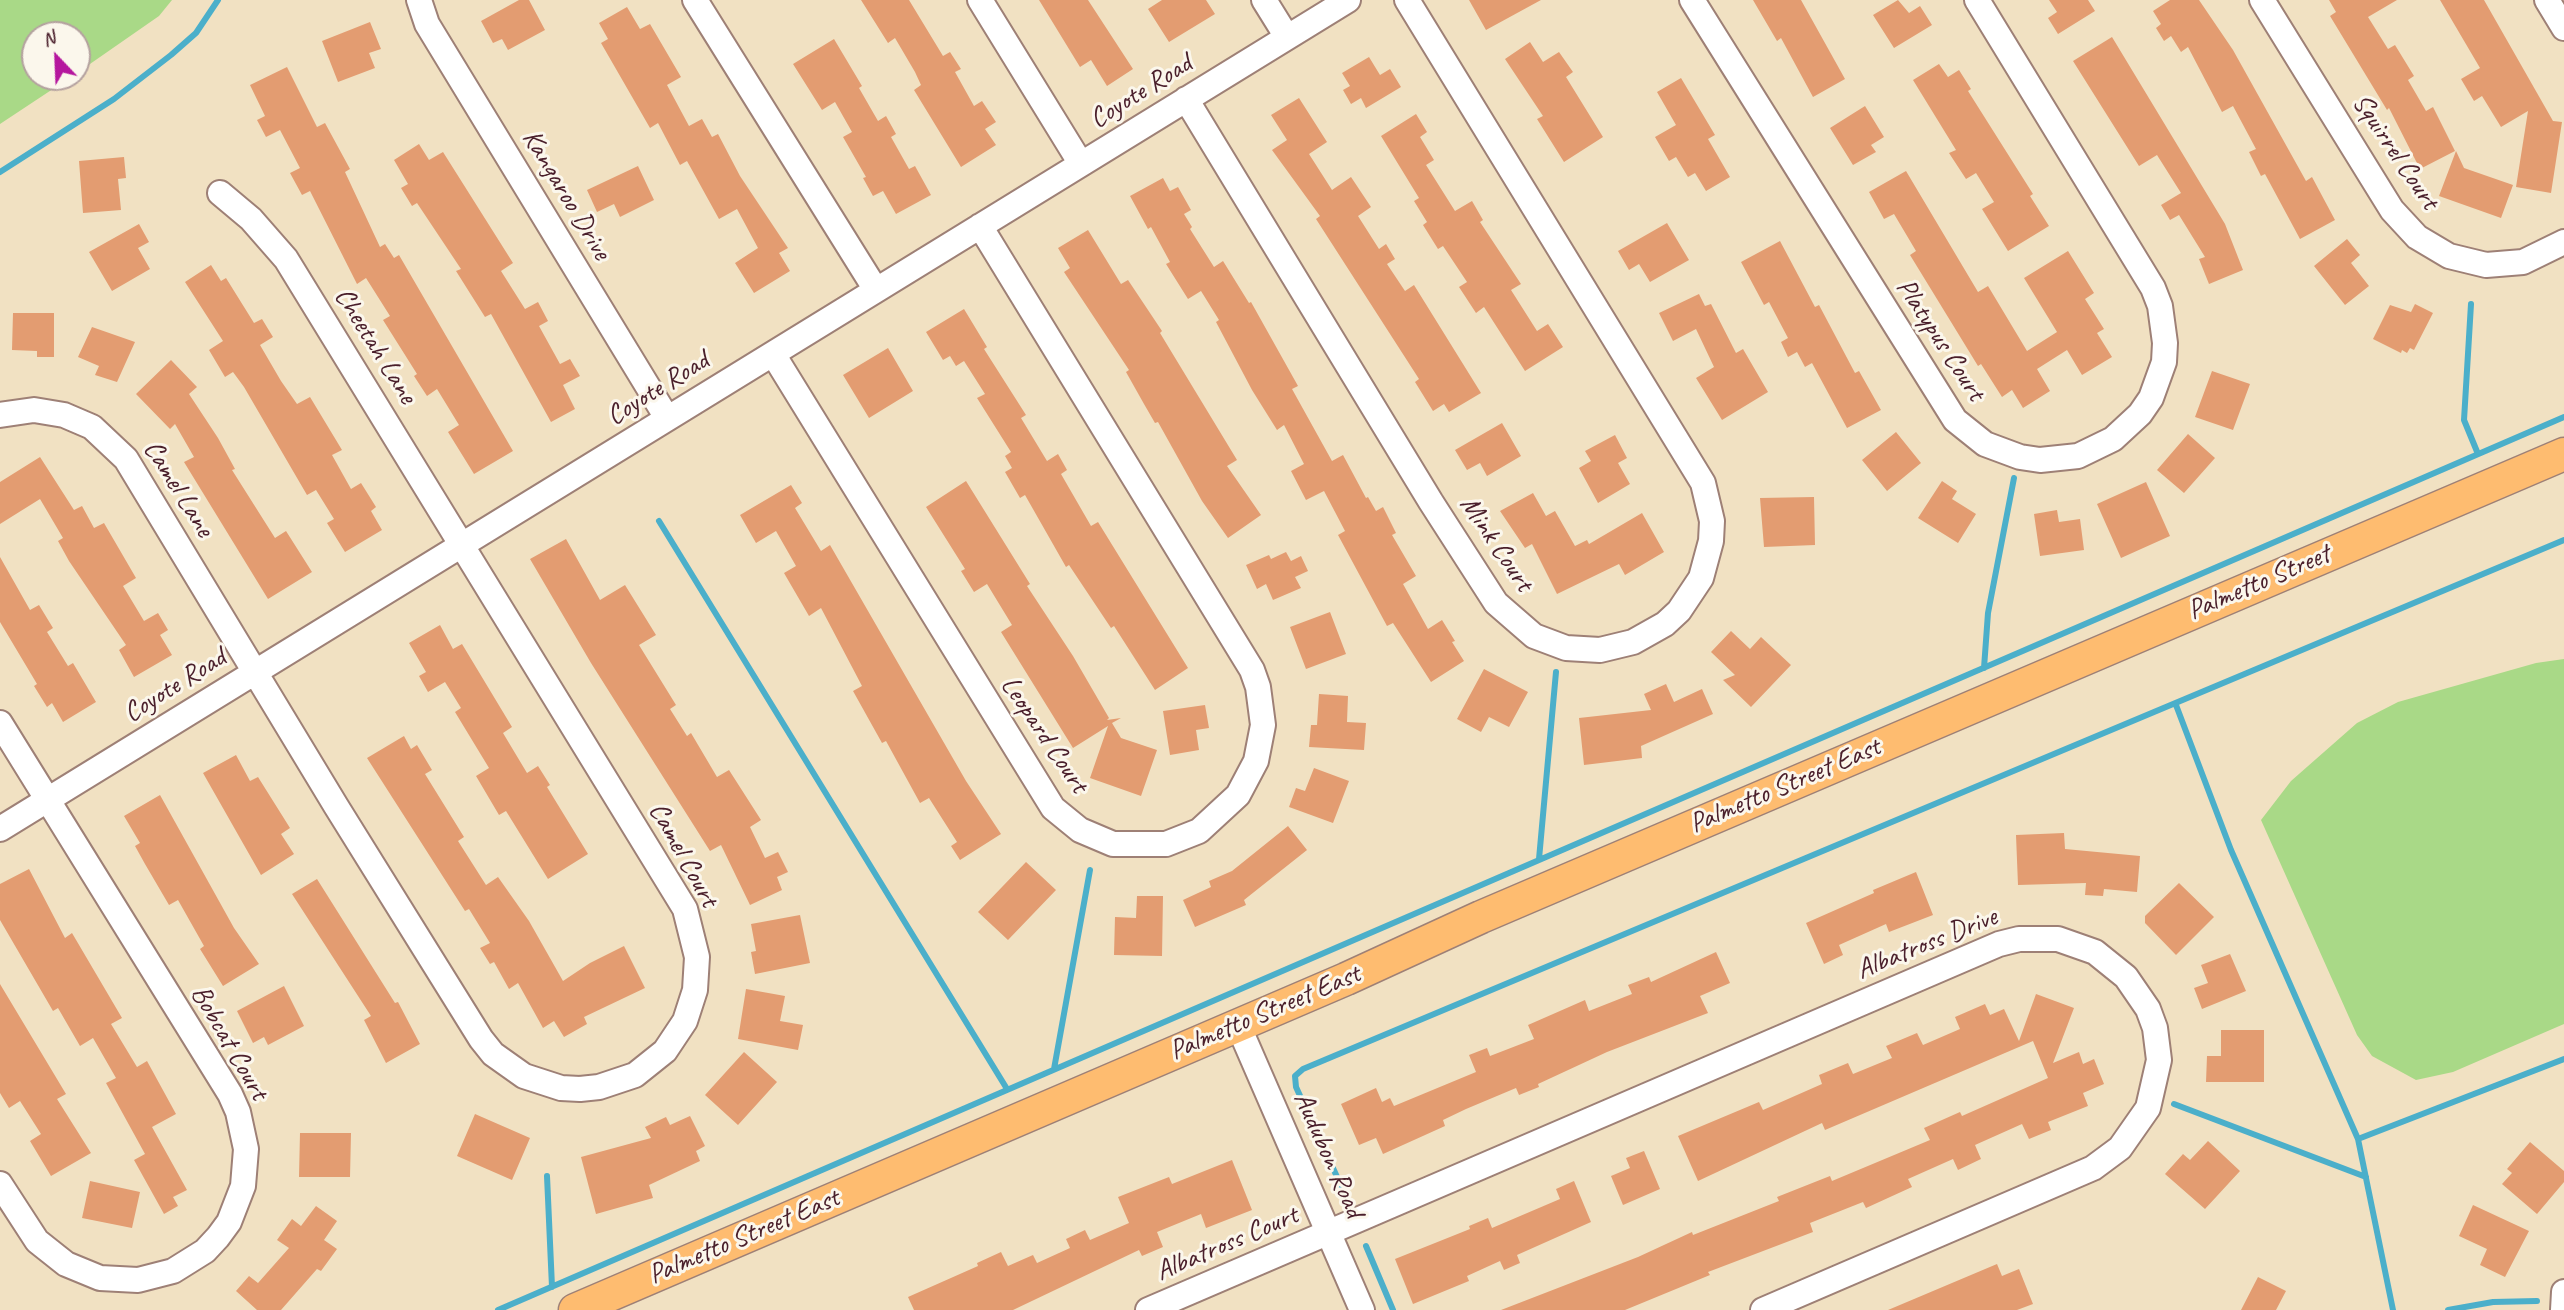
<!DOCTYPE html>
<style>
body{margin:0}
#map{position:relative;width:2564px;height:1310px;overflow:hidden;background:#f1e1c2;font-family:Caveat,sans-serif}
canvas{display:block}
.north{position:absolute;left:21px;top:21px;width:70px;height:70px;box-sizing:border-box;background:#fbf7ec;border:2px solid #b4a19f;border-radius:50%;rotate:337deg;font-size:19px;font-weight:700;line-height:28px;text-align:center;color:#4a1f2b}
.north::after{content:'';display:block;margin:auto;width:24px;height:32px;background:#b5179e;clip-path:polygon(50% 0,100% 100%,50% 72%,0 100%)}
</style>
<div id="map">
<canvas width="2564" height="1310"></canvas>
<div class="north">N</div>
</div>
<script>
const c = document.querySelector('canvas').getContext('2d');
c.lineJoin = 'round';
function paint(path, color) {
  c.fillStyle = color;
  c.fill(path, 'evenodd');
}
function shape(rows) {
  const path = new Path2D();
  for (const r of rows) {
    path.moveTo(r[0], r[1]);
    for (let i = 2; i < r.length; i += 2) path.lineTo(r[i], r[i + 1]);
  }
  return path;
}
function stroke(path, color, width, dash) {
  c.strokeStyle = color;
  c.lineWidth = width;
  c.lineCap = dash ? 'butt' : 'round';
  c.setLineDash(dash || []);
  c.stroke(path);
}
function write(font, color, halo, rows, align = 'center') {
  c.font = font + ' Caveat,sans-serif';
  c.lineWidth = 6;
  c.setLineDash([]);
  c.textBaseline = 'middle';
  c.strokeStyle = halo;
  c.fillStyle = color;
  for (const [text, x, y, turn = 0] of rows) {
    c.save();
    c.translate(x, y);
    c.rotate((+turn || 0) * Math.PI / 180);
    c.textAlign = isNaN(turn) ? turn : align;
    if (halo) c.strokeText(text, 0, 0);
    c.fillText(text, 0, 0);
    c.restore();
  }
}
paint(shape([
 [0,0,172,0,159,16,77,73,77,35,35,35,35,77,71,77,0,124],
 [2564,659,2564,1024,2453,1072,2416,1080,2372,1056,2357,1035,2261,820,2291,781,2357,723,2398,702,2536,663]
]), '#a9d987');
stroke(shape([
 [0,172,114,99,171,55,196,33,218,0],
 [2471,304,2464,420,2478,454],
 [659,521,1007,1089],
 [1984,668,1988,613,2014,478],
 [2176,705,2231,850,2358,1139,2393,1310],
 [1539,859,1556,672],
 [1054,1069,1090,870],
 [2174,1104,2366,1177],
 [2358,1139,2564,1059],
 [547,1176,552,1287],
 [1348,1201,1296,1087,1295,1076,1303,1069,2564,540],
 [1366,1246,1393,1310],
 [498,1310,2564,417],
 [2448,1310,2493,1302,2537,1301]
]), '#4bafca', 6);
paint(shape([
 [519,0,529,0,545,30,508,50,502,39,493,43,481,21],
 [861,0,909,0,943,56,950,52,961,69,955,72,974,106,982,101,996,122,985,129,996,145,961,167,914,90,921,85,915,72,895,38,888,43],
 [1039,0,1088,0,1133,69,1107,86,1091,60,1080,67],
 [1162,0,1206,0,1215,14,1169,42,1148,9],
 [1469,0,1541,0,1486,30],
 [1753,0,1801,0,1845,79,1813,97,1781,38,1777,41],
 [1898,0,1909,13,1920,6,1932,25,1894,48,1873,15],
 [2049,0,2088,0,2095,11,2058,34,2048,18,2057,12],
 [2170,0,2199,0,2233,50,2306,181,2312,177,2335,220,2300,239,2265,174,2261,176,2249,152,2256,149,2233,106,2222,112,2188,47,2181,52,2171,36,2164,41,2156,28,2161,24,2153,11],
 [2329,0,2397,0,2368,17,2388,49,2395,45,2414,76,2408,80,2426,111,2433,107,2455,151,2420,169,2389,108,2387,110,2330,16,2336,12],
 [2440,0,2484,0,2553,121,2562,122,2551,193,2516,187,2528,111,2501,127,2482,96,2474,101,2461,79,2480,68],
 [627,7,640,29,650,24,681,77,667,85,689,126,702,119,712,137,718,134,740,176,788,248,779,253,790,271,754,293,735,263,758,248,737,209,719,219,687,161,680,165,658,123,650,128,601,43,608,39,599,23],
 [370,22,381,49,369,53,375,68,338,82,322,41],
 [2112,37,2225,224,2243,270,2209,284,2199,259,2205,257,2179,215,2170,220,2161,205,2181,193,2157,155,2139,166,2073,61],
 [834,39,862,86,859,88,878,121,886,116,896,134,891,137,909,169,915,166,931,195,896,214,883,191,873,196,863,178,866,177,843,137,852,132,835,102,822,110,793,64],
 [1530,42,1543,62,1559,52,1573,72,1566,77,1603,137,1564,162,1537,119,1543,116,1505,59],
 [1369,57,1380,75,1390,69,1401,87,1366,108,1361,98,1351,104,1343,90,1350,86,1342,73],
 [1939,64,1948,77,1959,70,1971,89,1968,91,2033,194,2030,196,2049,226,2008,251,1982,209,1994,202,1976,173,1966,179,1949,153,1956,150,1913,80],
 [287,67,317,127,325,123,350,169,345,172,380,247,385,244,394,258,399,255,513,451,474,474,448,432,459,425,437,389,427,396,414,376,417,374,383,320,390,316,366,278,357,284,310,191,302,195,290,173,300,168,280,130,266,137,257,120,265,116,250,85],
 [1681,78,1715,135,1708,139,1730,177,1706,191,1695,173,1688,177,1676,157,1669,161,1655,137,1676,125,1657,92],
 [1299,98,1327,142,1309,154,1332,190,1351,177,1371,207,1358,216,1379,249,1386,244,1395,259,1387,264,1405,291,1414,285,1481,393,1449,412,1444,404,1433,411,1415,382,1419,379,1316,219,1320,216,1272,150,1287,140,1271,115],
 [1865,106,1884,137,1871,145,1876,152,1853,165,1830,128],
 [1416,114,1427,132,1420,137,1434,160,1426,165,1455,211,1472,201,1483,220,1480,222,1521,284,1511,290,1537,331,1548,324,1563,347,1525,371,1484,307,1476,313,1459,287,1467,282,1443,246,1438,249,1423,225,1427,222,1414,201,1419,198,1381,136],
 [419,144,429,160,443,152,513,263,501,271,525,309,538,302,548,321,539,326,560,364,570,359,580,376,563,385,575,409,551,422,491,314,485,317,456,271,461,269,417,203,412,206,401,188,408,184,394,160],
 [2456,151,2464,168,2513,185,2501,218,2439,196],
 [124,157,126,178,118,179,121,210,83,213,79,161],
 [638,166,654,200,620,217,614,204,597,212,587,190],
 [1906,171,1978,292,1988,286,2027,351,2057,332,2024,278,2068,251,2094,293,2085,299,2104,329,2097,333,2112,357,2082,375,2067,350,2037,369,2050,391,2023,408,2012,390,2002,397,1981,364,1978,366,1910,255,1916,251,1894,214,1884,219,1869,192],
 [1163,178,1170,191,1178,187,1191,210,1184,214,1192,227,1190,229,1214,267,1223,261,1249,303,1251,302,1298,386,1292,389,1332,461,1343,455,1366,498,1368,497,1376,511,1383,507,1396,533,1392,535,1416,576,1403,584,1428,629,1442,620,1455,641,1452,642,1464,661,1431,682,1393,623,1387,626,1338,535,1345,531,1324,491,1306,500,1291,471,1304,464,1284,425,1277,430,1252,390,1216,322,1219,320,1201,291,1188,299,1166,264,1170,262,1151,227,1148,229,1130,196],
 [1667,223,1689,260,1650,282,1639,264,1629,270,1618,251],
 [139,224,149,242,138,248,150,269,112,291,89,252],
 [1088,230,1121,284,1128,280,1162,331,1160,333,1237,460,1227,466,1261,515,1228,538,1202,501,1158,422,1155,423,1144,404,1126,372,1129,370,1064,272,1070,268,1058,248],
 [2347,239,2360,255,2351,263,2369,286,2345,305,2314,266],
 [1780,241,1815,307,1819,305,1855,373,1859,371,1881,410,1847,428,1812,363,1805,367,1797,352,1788,357,1781,342,1788,338,1769,302,1764,305,1741,262],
 [211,265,221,281,226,278,254,323,262,319,273,337,260,345,281,381,297,404,310,397,342,450,332,455,351,489,361,483,376,507,371,511,382,530,345,552,327,523,334,519,316,490,307,495,244,387,233,372,225,377,209,350,223,341,185,282],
 [1699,294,1705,306,1711,304,1736,353,1743,349,1768,392,1722,420,1696,378,1714,367,1696,329,1673,341,1659,313],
 [2415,304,2433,313,2414,350,2410,348,2407,353,2402,350,2401,353,2373,339,2390,305,2411,312],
 [964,309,987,347,984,349,1026,415,1021,418,1047,461,1058,454,1067,470,1061,474,1091,526,1098,522,1188,668,1155,690,1114,626,1111,628,1069,565,1066,567,1025,495,1020,498,1005,472,1012,468,1005,456,1011,452,977,398,985,394,964,361,956,366,950,356,943,360,926,332],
 [13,313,54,313,54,357,37,357,37,351,12,350],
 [92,327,135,342,117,382,95,375,99,366,78,357],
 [888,348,913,391,869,418,843,375],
 [171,360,197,387,189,394,218,438,235,469,232,470,275,538,286,531,312,572,268,599,184,462,194,457,175,424,170,429,136,394],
 [2212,371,2250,384,2233,430,2195,417],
 [1502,423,1521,456,1487,476,1480,463,1467,470,1455,450],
 [1896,432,1921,463,1887,491,1862,460],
 [2188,434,2215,458,2184,493,2157,470],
 [1615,435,1627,458,1618,463,1630,484,1598,503,1579,468,1591,461,1585,451],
 [40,457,74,510,82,506,94,528,104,523,136,578,123,586,144,621,158,613,168,630,160,635,172,655,134,677,119,650,126,645,69,561,58,541,63,538,40,499,0,524,0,482],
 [966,481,1030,584,1027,586,1073,656,1109,718,1107,720,1121,718,1112,723,1121,738,1157,750,1141,796,1090,778,1108,726,1073,748,1001,632,1012,625,987,584,974,592,961,571,965,569,926,507],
 [1942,481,1957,491,1952,499,1976,514,1958,543,1918,518],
 [2146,482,2170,536,2121,558,2097,504],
 [791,485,802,503,795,508,821,551,830,545,966,781,1001,834,960,860,951,846,957,842,929,798,920,803,886,741,882,743,853,691,862,686,821,608,809,616,784,573,796,566,776,531,756,543,740,515],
 [1533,493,1546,516,1555,511,1575,546,1587,540,1589,544,1642,513,1664,552,1625,575,1619,564,1557,594,1532,544,1525,548,1500,511],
 [1814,497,1815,545,1764,547,1760,498],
 [2057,510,2059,522,2080,519,2084,550,2040,556,2034,514],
 [566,539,600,600,625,585,656,635,639,645,676,705,670,709,687,736,691,733,717,777,729,770,761,820,750,827,765,858,778,852,788,872,777,877,782,890,750,905,721,845,710,851,591,663,530,559],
 [1286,552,1291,561,1301,556,1308,571,1295,577,1301,588,1273,600,1266,584,1257,589,1246,565,1269,555,1271,559],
 [0,557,30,610,39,605,53,628,47,632,68,666,73,663,96,702,63,722,52,703,47,707,34,686,37,684,0,622],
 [1330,612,1346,654,1306,669,1290,627],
 [440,625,453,649,462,644,512,727,503,733,527,773,538,766,550,785,547,787,588,854,548,879,506,811,499,815,476,776,489,768,455,712,461,708,445,682,428,692,419,676,426,672,409,643],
 [1731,631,1750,649,1761,637,1791,665,1751,707,1723,680,1735,675,1711,652],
 [1484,669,1528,692,1509,727,1489,717,1481,732,1457,719],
 [1666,684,1674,702,1702,689,1713,714,1641,746,1642,758,1584,765,1579,718,1651,710,1644,694],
 [1319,694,1348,696,1347,722,1366,723,1364,750,1309,747,1311,725,1317,725],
 [1205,705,1209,728,1196,730,1199,750,1170,755,1163,711],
 [404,736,411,749,417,745,432,770,425,774,464,837,458,841,486,885,498,877,529,921,563,981,590,963,624,946,645,988,584,1017,587,1024,564,1037,554,1021,543,1028,518,983,509,989,494,962,490,964,480,948,490,943,469,909,465,911,367,758],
 [236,755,250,781,258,777,290,828,281,834,294,854,261,875,203,773],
 [1314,768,1349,781,1333,823,1289,807,1296,788,1305,791],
 [160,795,234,928,259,964,223,986,200,949,204,946,178,900,169,905,145,864,135,846,140,843,124,816],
 [1288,826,1307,850,1244,900,1246,905,1195,927,1183,900,1211,887,1209,881,1232,871],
 [2064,833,2065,849,2140,856,2137,892,2104,889,2103,896,2085,895,2086,883,2018,885,2016,835],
 [1026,862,1056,890,1008,940,978,912],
 [29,869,65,938,72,933,122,1018,111,1024,137,1067,147,1061,176,1114,152,1127,187,1190,173,1197,178,1206,164,1214,134,1160,145,1154,106,1083,116,1078,93,1038,80,1046,58,1008,53,1011,0,920,0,884],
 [1916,872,1933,915,1889,932,1886,924,1839,945,1843,955,1824,964,1806,923,1874,893,1873,890],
 [317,879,395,1003,398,1002,420,1044,386,1063,364,1020,371,1016,292,894],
 [2179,883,2214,917,2176,955,2145,923,2145,916],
 [1137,896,1163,896,1162,956,1114,955,1115,917,1136,918],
 [800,915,810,963,755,974,751,952,756,951,751,924],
 [1716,952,1730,983,1700,996,1708,1013,1607,1052,1538,1084,1539,1087,1519,1095,1516,1088,1466,1109,1443,1120,1445,1126,1383,1154,1376,1138,1359,1145,1341,1104,1376,1088,1382,1102,1390,1098,1394,1106,1476,1072,1469,1055,1487,1048,1490,1056,1534,1039,1528,1025,1585,1000,1589,1011,1632,994,1628,985,1649,977,1651,982],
 [2230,954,2246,991,2202,1009,2194,988,2208,983,2201,965],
 [0,984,66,1094,57,1099,91,1153,51,1176,30,1141,41,1134,20,1101,9,1108,0,1093],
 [284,986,304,1026,268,1045,264,1037,253,1043,237,1011],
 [746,989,785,996,780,1021,803,1025,798,1050,738,1039],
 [2036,994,2074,1008,2053,1063,2079,1052,2083,1064,2094,1059,2104,1084,2083,1093,2088,1106,2048,1122,2051,1130,2029,1139,2022,1124,1975,1145,1981,1159,1958,1170,1953,1159,1908,1179,1912,1187,1866,1208,1863,1202,1810,1223,1813,1232,1708,1272,1710,1275,1625,1310,1501,1310,1638,1257,1692,1232,1693,1235,1779,1201,1777,1197,1830,1176,1832,1181,1930,1140,1924,1128,1960,1112,1962,1116,2048,1078,2033,1041,1825,1130,1822,1123,1698,1181,1678,1136,1759,1102,1763,1110,1822,1084,1819,1075,1848,1063,1853,1074,1892,1058,1886,1046,1917,1033,1923,1045,1960,1029,1955,1017,1985,1004,1990,1015,2004,1009,2019,1041],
 [2221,1030,2264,1030,2264,1082,2206,1082,2207,1056,2221,1056],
 [744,1052,777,1082,738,1125,705,1095],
 [475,1114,530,1138,512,1180,457,1156],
 [690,1116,705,1146,696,1151,700,1161,649,1185,653,1198,596,1214,581,1157,651,1138,645,1127,666,1117,670,1125],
 [300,1133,351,1133,350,1177,299,1177],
 [2208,1141,2240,1171,2205,1209,2165,1174,2183,1154,2190,1160],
 [2530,1142,2564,1171,2564,1182,2537,1214,2502,1184,2512,1173,2507,1169],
 [1644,1151,1660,1189,1623,1205,1611,1176,1630,1168,1626,1158],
 [1232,1160,1252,1210,1206,1228,1201,1214,1157,1232,1163,1247,1142,1256,1139,1250,1013,1310,914,1310,908,1297,978,1266,977,1263,1001,1252,1008,1266,1033,1255,1037,1263,1070,1248,1066,1239,1085,1230,1090,1240,1129,1223,1118,1197,1169,1177,1172,1184],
 [90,1181,140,1192,132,1228,82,1218],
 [1574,1181,1591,1222,1517,1255,1520,1263,1504,1270,1500,1261,1467,1276,1469,1281,1413,1304,1395,1259,1470,1229,1469,1226,1488,1218,1492,1228,1560,1199,1556,1189],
 [2473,1205,2529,1231,2505,1277,2480,1265,2487,1249,2459,1236],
 [316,1206,337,1221,324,1240,337,1249,321,1271,317,1269,281,1310,257,1310,236,1291,249,1276,258,1283,289,1248,277,1240,292,1219,301,1226],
 [1997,1264,2002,1276,2019,1269,2033,1304,2017,1310,1888,1310],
 [2258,1277,2286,1291,2276,1310,2241,1310]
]), '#e39c71');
const minor = shape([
 [419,0,427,24,667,418],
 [695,0,876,290],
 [980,0,1081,164],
 [1264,0,1287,37],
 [1692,0,1955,420,1985,444,2020,457,2040,460,2078,456,2113,439,2140,414,2151,398,2164,362,2165,343,2160,306,2153,288,1977,0],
 [2262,0,2392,210,2417,237,2449,256,2486,265,2523,262,2564,242],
 [2547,0,2564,28],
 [1186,99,1431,502,1496,603,1534,636,1566,648,1600,650,1633,642,1665,624,1679,611,1701,578,1711,541,1712,521,1703,483,1407,0],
 [773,354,1053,808,1080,830,1113,844,1166,844,1199,831,1238,795,1256,761,1263,725,1258,687,1252,670,980,226],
 [0,415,34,410,64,415,92,427,126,459,336,806,481,1039,493,1054,524,1076,561,1088,580,1089,599,1087,635,1075,665,1051,685,1021,695,990,697,957,685,909,286,259,251,219,220,193],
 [0,723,230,1094,238,1112,246,1149,243,1186,229,1222,218,1237,205,1251,173,1271,138,1280,100,1278,66,1264,37,1241,0,1184],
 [0,829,1348,0],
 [1238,1025,1362,1310],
 [1148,1310,1999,944,2019,939,2058,939,2095,952,2126,977,2148,1009,2155,1028,2159,1060,2148,1108,2120,1148,2093,1168,1763,1310],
 [2563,1310,2564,1292]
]);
const major = shape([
 [575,1310,1346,979,1481,917,2564,454]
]);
stroke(minor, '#9e8076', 28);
stroke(major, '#9e8076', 35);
stroke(minor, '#fff', 24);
stroke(major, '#febc70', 32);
write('28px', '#4a1f2b', '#fbf7ec', [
 ["Coyote Road",1141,92,-32],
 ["Squirrel Court",2395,152,56],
 ["Kangaroo Drive",566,195,59],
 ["Platypus Court",1940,340,57],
 ["Cheetah Lane",375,346,58],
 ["Coyote Road",658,389,-32],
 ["Camel Lane",178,489,58],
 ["Mink Court",1496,544,56],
 ["Palmetto Street",2259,583,-23],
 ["Coyote Road",175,686,-32],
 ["Leopard Court",1044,735,56],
 ["Palmetto Street East",1785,786,-23],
 ["Camel Court",683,855,61],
 ["Albatross Drive",1927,944,-22],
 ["Palmetto Street East",1265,1013,-23],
 ["Bobcat Court",229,1043,60],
 ["Audubon Road",1328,1155,66],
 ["Palmetto Street East",744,1237,-23],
 ["Albatross Court",1227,1244,-23]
]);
</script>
